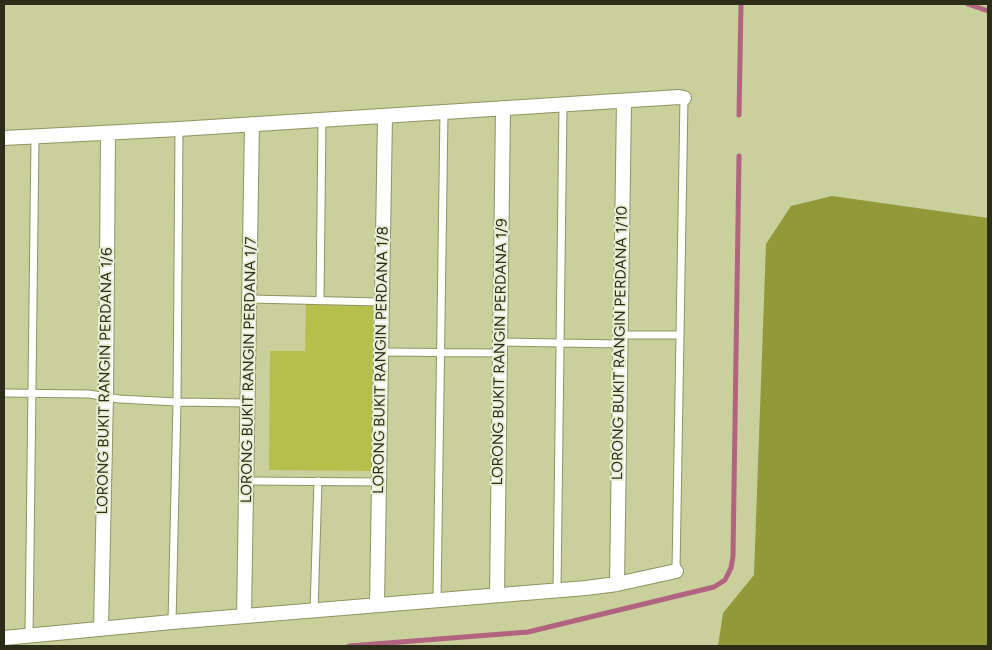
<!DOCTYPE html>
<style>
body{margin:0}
#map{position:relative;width:992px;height:650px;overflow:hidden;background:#c9d09c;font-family:Figtree,sans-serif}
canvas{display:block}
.frame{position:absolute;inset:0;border:5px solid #2b2d19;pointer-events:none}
</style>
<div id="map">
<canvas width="992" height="650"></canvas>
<div class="frame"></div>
</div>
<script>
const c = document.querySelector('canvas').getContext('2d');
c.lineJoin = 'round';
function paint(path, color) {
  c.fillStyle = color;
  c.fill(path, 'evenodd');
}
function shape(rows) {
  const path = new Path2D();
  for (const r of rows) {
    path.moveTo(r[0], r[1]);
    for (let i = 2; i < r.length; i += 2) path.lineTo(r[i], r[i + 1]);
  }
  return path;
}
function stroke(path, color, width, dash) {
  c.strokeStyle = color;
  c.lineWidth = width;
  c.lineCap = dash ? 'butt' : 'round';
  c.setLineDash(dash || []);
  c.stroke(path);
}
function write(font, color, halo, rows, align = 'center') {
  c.font = font + ' Figtree,sans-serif';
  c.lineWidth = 4;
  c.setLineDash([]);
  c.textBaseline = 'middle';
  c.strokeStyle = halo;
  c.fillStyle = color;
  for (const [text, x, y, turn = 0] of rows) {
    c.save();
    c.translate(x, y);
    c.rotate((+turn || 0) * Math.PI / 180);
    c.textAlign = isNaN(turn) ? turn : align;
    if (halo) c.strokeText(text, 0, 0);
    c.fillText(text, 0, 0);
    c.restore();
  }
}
paint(shape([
 [306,304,373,305,372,471,269,470,270,351,305,351]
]), '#b5bf4c');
paint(shape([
 [832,196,988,218,988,646,718,646,723,613,754,575,766,244,791,206]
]), '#919938');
stroke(shape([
 [968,4,988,11],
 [739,115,741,4],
 [349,646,528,632,714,587,725,580,731,568,733,556,739,156]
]), '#b26380', 5);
const lane = shape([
 [250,299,381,302],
 [320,301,322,120],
 [620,335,680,335],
 [500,342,620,344],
 [381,352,499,353],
 [4,393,89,394,119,399,177,402,248,403],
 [247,481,380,482],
 [676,571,684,98],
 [557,591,563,104],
 [437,600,444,112],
 [314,611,318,481],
 [172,622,177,402,179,129],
 [29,635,35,137]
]);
const street = shape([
 [4,138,179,129,679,97,684,98],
 [617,584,624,101],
 [497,595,503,108],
 [377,605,385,116],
 [244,616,252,124],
 [101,629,106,396,108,133],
 [4,638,172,622,586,588,617,584,676,571]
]);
stroke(lane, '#8e9462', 9);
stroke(street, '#8e9462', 16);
stroke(lane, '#fff', 7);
stroke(street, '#fff', 14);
write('15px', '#2b2d19', '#eaeed4', [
 ["LORONG BUKIT RANGIN PERDANA 1/10",620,343,-89],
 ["LORONG BUKIT RANGIN PERDANA 1/9",500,352,-89],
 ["LORONG BUKIT RANGIN PERDANA 1/8",381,360,-89],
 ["LORONG BUKIT RANGIN PERDANA 1/7",249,370,-89],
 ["LORONG BUKIT RANGIN PERDANA 1/6",105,381,-89]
]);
</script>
